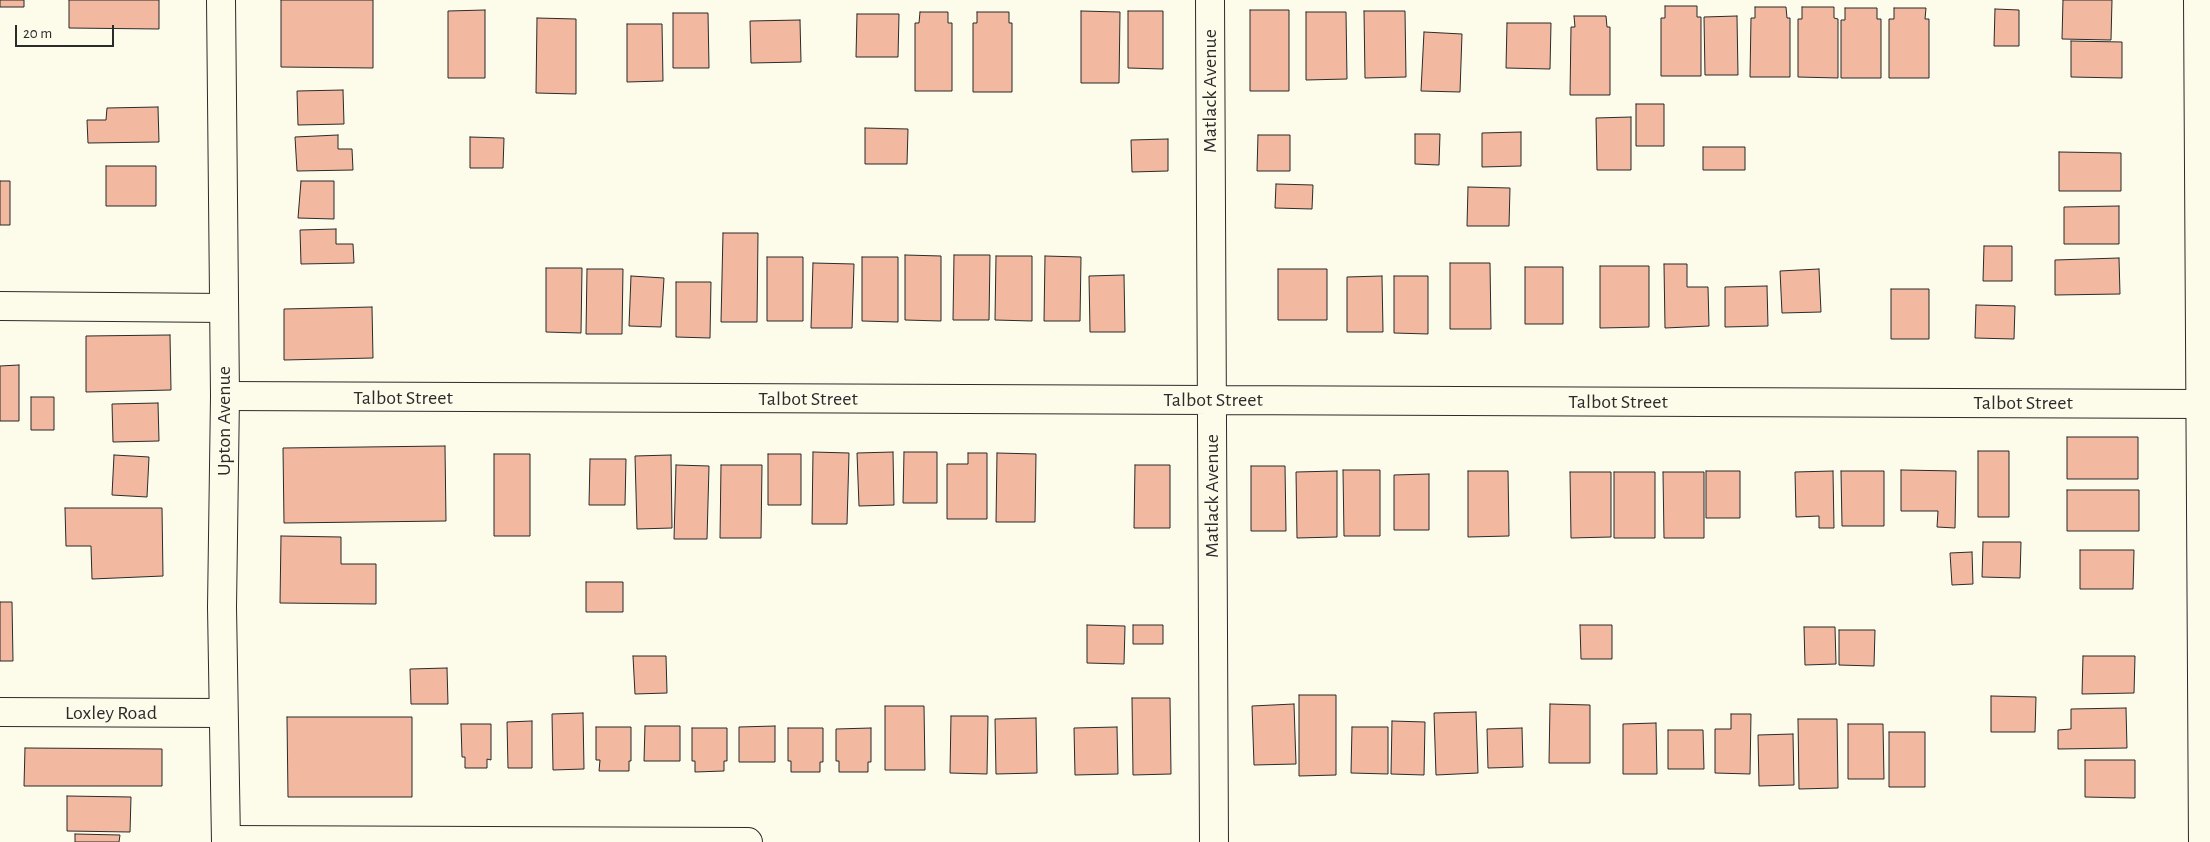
<!DOCTYPE html>
<style>
body{margin:0}
#map{position:relative;width:2210px;height:842px;overflow:hidden;background:#fdfbea;font-family:"Alegreya Sans",sans-serif}
canvas{display:block}
.scale{position:absolute;left:15px;top:25px;width:99px;height:22px;box-sizing:border-box;border:2px solid #2b2b2b;border-top:0;padding-left:6px;font-size:15px;line-height:18px;white-space:nowrap;color:#2b2b2b;-webkit-text-stroke:4px #fdfbea;paint-order:stroke}
</style>
<div id="map">
<canvas width="2210" height="842"></canvas>
<div class="scale">20 m</div>
</div>
<script>
const c = document.querySelector('canvas').getContext('2d');
c.lineJoin = 'round';
function paint(path, color) {
  c.fillStyle = color;
  c.fill(path, 'evenodd');
}
function shape(rows) {
  const path = new Path2D();
  for (const r of rows) {
    path.moveTo(r[0], r[1]);
    for (let i = 2; i < r.length; i += 2) path.lineTo(r[i], r[i + 1]);
  }
  return path;
}
function stroke(path, color, width, dash) {
  c.strokeStyle = color;
  c.lineWidth = width;
  c.lineCap = dash ? 'butt' : 'round';
  c.setLineDash(dash || []);
  c.stroke(path);
}
function write(font, color, halo, rows, align = 'center') {
  c.font = font + ' "Alegreya Sans",sans-serif';
  c.lineWidth = 4;
  c.setLineDash([]);
  c.textBaseline = 'middle';
  c.strokeStyle = halo;
  c.fillStyle = color;
  for (const [text, x, y, turn = 0] of rows) {
    c.save();
    c.translate(x, y);
    c.rotate((+turn || 0) * Math.PI / 180);
    c.textAlign = isNaN(turn) ? turn : align;
    if (halo) c.strokeText(text, 0, 0);
    c.fillText(text, 0, 0);
    c.restore();
  }
}
const building = shape([
 [0,0,24,0,24,7,0,7,0,0],
 [69,0,159,0,159,29,69,28,69,0],
 [281,0,373,0,373,68,281,67,281,0],
 [2063,0,2112,0,2111,40,2062,39,2063,0],
 [1665,6,1697,6,1697,17,1701,17,1701,76,1661,76,1661,18,1665,18,1665,6],
 [1755,7,1786,7,1787,18,1790,18,1790,77,1750,77,1751,18,1755,18,1755,7],
 [1802,7,1834,7,1834,18,1838,19,1838,78,1798,77,1798,19,1802,19,1802,7],
 [1845,8,1877,8,1877,19,1881,19,1881,78,1841,78,1841,20,1845,20,1845,8],
 [1894,8,1926,8,1925,19,1929,19,1929,78,1889,78,1889,19,1894,19,1894,8],
 [1995,9,2019,10,2019,46,1994,46,1995,9],
 [485,10,485,78,448,78,448,11,485,10],
 [1250,10,1289,10,1289,91,1250,91,1250,10],
 [1081,11,1120,12,1119,83,1081,83,1081,11],
 [1128,11,1163,11,1163,69,1128,68,1128,11],
 [1364,11,1405,11,1406,77,1365,78,1364,11],
 [920,12,948,12,948,23,952,23,952,91,915,91,915,23,919,23,920,12],
 [977,12,1009,12,1009,23,1012,23,1012,92,973,92,973,23,977,23,977,12],
 [1306,12,1346,12,1347,79,1306,80,1306,12],
 [673,13,708,13,709,68,673,68,673,13],
 [857,14,899,14,898,57,856,57,857,14],
 [1574,16,1606,16,1607,27,1610,27,1610,95,1570,95,1571,27,1575,27,1574,16],
 [1737,16,1738,75,1705,75,1704,17,1737,16],
 [537,18,576,19,576,94,536,93,537,18],
 [800,20,801,62,751,63,750,21,800,20],
 [1507,23,1551,23,1550,69,1506,68,1507,23],
 [627,24,662,24,663,81,627,82,627,24],
 [1424,32,1462,34,1460,92,1421,91,1424,32],
 [2071,41,2122,42,2122,78,2071,77,2071,41],
 [343,90,344,124,298,125,297,91,343,90],
 [1636,104,1664,104,1664,146,1636,146,1636,104],
 [158,107,159,142,88,143,87,120,106,120,107,108,158,107],
 [1631,117,1631,170,1597,170,1596,118,1631,117],
 [865,128,908,129,907,164,865,164,865,128],
 [1521,132,1521,166,1482,167,1482,133,1521,132],
 [1415,134,1440,134,1439,165,1415,164,1415,134],
 [338,135,338,149,352,149,353,170,297,171,295,137,338,135],
 [1258,135,1290,135,1290,171,1257,171,1258,135],
 [470,137,504,138,503,168,470,168,470,137],
 [1168,139,1168,171,1132,172,1131,140,1168,139],
 [1703,147,1745,147,1745,170,1703,170,1703,147],
 [2059,152,2121,153,2121,191,2059,191,2059,152],
 [106,166,156,166,156,206,106,206,106,166],
 [0,181,10,181,10,225,0,225,0,181],
 [301,181,334,181,334,219,298,218,301,181],
 [1276,184,1313,185,1312,209,1275,208,1276,184],
 [1468,187,1510,188,1509,226,1467,226,1468,187],
 [2119,206,2119,244,2064,244,2064,207,2119,206],
 [336,229,336,244,353,244,354,263,301,264,300,230,336,229],
 [723,233,758,233,757,322,721,322,723,233],
 [1984,246,2012,246,2012,281,1983,281,1984,246],
 [905,255,941,256,941,321,905,320,905,255],
 [954,255,990,255,989,320,953,320,954,255],
 [996,256,1032,256,1032,321,995,320,996,256],
 [1045,256,1081,257,1080,321,1044,321,1045,256],
 [767,257,803,257,803,321,767,321,767,257],
 [862,257,898,257,898,322,862,321,862,257],
 [2119,258,2120,294,2055,295,2055,260,2119,258],
 [813,263,854,264,852,328,811,328,813,263],
 [1450,263,1490,263,1491,329,1450,329,1450,263],
 [1664,264,1687,264,1687,287,1708,287,1709,326,1665,328,1664,264],
 [1600,266,1649,266,1649,327,1600,328,1600,266],
 [1525,267,1563,267,1563,324,1525,324,1525,267],
 [546,268,582,268,581,333,546,332,546,268],
 [587,269,623,269,622,334,586,334,587,269],
 [1278,269,1327,269,1327,320,1278,320,1278,269],
 [1819,269,1821,312,1782,313,1780,271,1819,269],
 [1124,275,1125,332,1090,332,1089,276,1124,275],
 [631,276,664,278,661,327,629,326,631,276],
 [1382,276,1383,332,1347,332,1347,277,1382,276],
 [1394,276,1428,276,1428,334,1394,333,1394,276],
 [676,282,711,282,710,338,676,337,676,282],
 [1767,286,1768,326,1725,327,1725,287,1767,286],
 [1891,289,1929,289,1929,339,1891,339,1891,289],
 [1976,305,2015,306,2014,339,1975,338,1976,305],
 [372,307,373,358,284,360,284,309,372,307],
 [170,335,171,390,86,392,86,336,170,335],
 [19,365,19,421,0,421,0,366,19,365],
 [31,397,54,397,54,430,31,430,31,397],
 [158,403,159,441,113,442,112,404,158,403],
 [2067,437,2138,437,2138,479,2067,479,2067,437],
 [445,446,446,521,284,523,283,448,445,446],
 [1978,451,2009,451,2009,517,1978,517,1978,451],
 [813,452,849,453,847,524,812,524,813,452],
 [893,452,894,505,859,506,857,453,893,452],
 [904,452,937,452,937,503,903,503,904,452],
 [968,453,987,453,987,519,947,519,947,464,968,464,968,453],
 [997,453,1036,454,1035,522,996,522,997,453],
 [494,454,530,454,530,536,494,536,494,454],
 [768,454,801,454,801,505,768,505,768,454],
 [114,455,149,457,147,497,112,495,114,455],
 [671,455,672,528,637,529,635,456,671,455],
 [590,459,626,459,625,505,589,505,590,459],
 [676,465,709,466,707,539,674,539,676,465],
 [721,465,762,465,761,538,720,538,721,465],
 [1135,465,1170,465,1170,528,1134,528,1135,465],
 [1251,466,1285,466,1286,531,1251,531,1251,466],
 [1343,470,1380,470,1380,536,1344,536,1343,470],
 [1901,470,1956,471,1955,528,1937,527,1938,511,1901,511,1901,470],
 [1337,471,1337,537,1297,538,1296,472,1337,471],
 [1468,471,1508,471,1509,536,1468,537,1468,471],
 [1706,471,1740,471,1740,518,1706,518,1706,471],
 [1833,471,1834,528,1819,528,1819,516,1796,517,1795,472,1833,471],
 [1841,471,1884,471,1884,526,1842,526,1841,471],
 [1570,472,1611,472,1611,537,1571,538,1570,472],
 [1614,472,1655,472,1655,538,1614,538,1614,472],
 [1663,472,1704,472,1704,538,1664,538,1663,472],
 [1429,474,1429,530,1394,530,1394,475,1429,474],
 [2067,490,2139,490,2139,531,2067,531,2067,490],
 [65,508,162,508,163,576,92,579,91,546,66,546,65,508],
 [281,536,341,537,341,564,376,564,376,604,280,603,281,536],
 [1983,542,2021,542,2020,578,1982,577,1983,542],
 [2080,550,2134,550,2133,589,2080,589,2080,550],
 [1972,552,1973,584,1952,585,1950,553,1972,552],
 [586,582,623,582,623,612,586,612,586,582],
 [0,602,12,602,13,661,0,661,0,602],
 [1087,625,1125,626,1124,664,1087,663,1087,625],
 [1133,625,1163,625,1163,644,1133,644,1133,625],
 [1580,625,1612,625,1612,659,1581,659,1580,625],
 [1804,627,1835,627,1836,664,1805,665,1804,627],
 [1839,630,1875,630,1874,666,1839,665,1839,630],
 [633,656,666,656,667,693,635,694,633,656],
 [2083,656,2135,656,2134,693,2082,694,2083,656],
 [447,668,448,704,411,704,410,669,447,668],
 [1299,695,1336,695,1336,775,1299,776,1299,695],
 [1991,696,2036,697,2035,732,1991,732,1991,696],
 [1132,698,1170,698,1171,774,1133,775,1132,698],
 [1294,704,1296,764,1254,765,1252,706,1294,704],
 [1550,704,1590,705,1590,763,1549,763,1550,704],
 [885,706,924,706,925,770,885,770,885,706],
 [2126,708,2127,748,2058,749,2058,730,2071,729,2071,709,2126,708],
 [1476,712,1478,773,1436,775,1434,713,1476,712],
 [583,713,584,769,553,770,552,714,583,713],
 [1731,714,1751,714,1750,774,1715,773,1715,729,1731,729,1731,714],
 [951,716,988,716,987,774,950,773,951,716],
 [287,717,412,717,412,797,288,797,287,717],
 [1036,718,1037,773,996,774,995,719,1036,718],
 [1798,719,1837,719,1838,788,1799,789,1798,719],
 [532,721,532,768,508,768,507,722,532,721],
 [1392,721,1425,722,1424,775,1391,774,1392,721],
 [1656,723,1657,774,1623,774,1623,724,1656,723],
 [461,724,491,724,491,760,487,759,487,768,465,768,465,757,462,757,461,724],
 [1848,724,1883,724,1884,779,1848,779,1848,724],
 [645,726,680,726,680,761,644,761,645,726],
 [775,726,775,762,739,762,739,727,775,726],
 [596,727,631,727,631,761,629,761,629,771,599,771,600,760,596,760,596,727],
 [1117,727,1118,774,1075,775,1074,728,1117,727],
 [1352,727,1388,727,1388,774,1351,773,1352,727],
 [692,728,727,728,727,761,724,761,724,771,695,772,695,761,692,761,692,728],
 [788,728,823,728,823,762,820,762,820,772,791,772,791,761,788,761,788,728],
 [871,728,871,762,868,762,868,772,839,772,839,761,836,761,836,729,871,728],
 [1522,728,1523,767,1488,768,1487,729,1522,728],
 [1668,730,1703,730,1704,769,1668,769,1668,730],
 [1889,732,1925,732,1925,787,1889,787,1889,732],
 [1793,734,1794,785,1759,786,1758,735,1793,734],
 [25,748,162,749,162,786,24,786,25,748],
 [2085,760,2135,760,2135,798,2085,797,2085,760],
 [67,796,131,797,130,832,67,831,67,796],
 [75,834,120,835,119,842,75,842,75,834]
]);
paint(building, '#f2b8a0');
stroke(building, '#2b2b2b', 1);
const minor = shape([
 [1210,0,1214,842],
 [0,306,224,308],
 [225,396,2200,404],
 [0,712,223,713],
 [226,840,748,842]
]);
const tertiary = shape([
 [221,0,225,396,222,607,226,842],
 [2198,0,2203,842]
]);
stroke(minor, '#2b2b2b', 30);
stroke(tertiary, '#2b2b2b', 30);
stroke(minor, '#fdfbea', 28);
stroke(tertiary, '#fdfbea', 28);
write('20px', '#2b2b2b', '#fdfbea', [
 ["Matlack Avenue",1210,91,-90],
 ["Talbot Street",403,398],
 ["Talbot Street",808,399],
 ["Talbot Street",1213,400],
 ["Talbot Street",1618,402],
 ["Talbot Street",2023,403],
 ["Upton Avenue",224,421,-90],
 ["Matlack Avenue",1212,496,-90],
 ["Loxley Road",111,713]
]);
</script>
